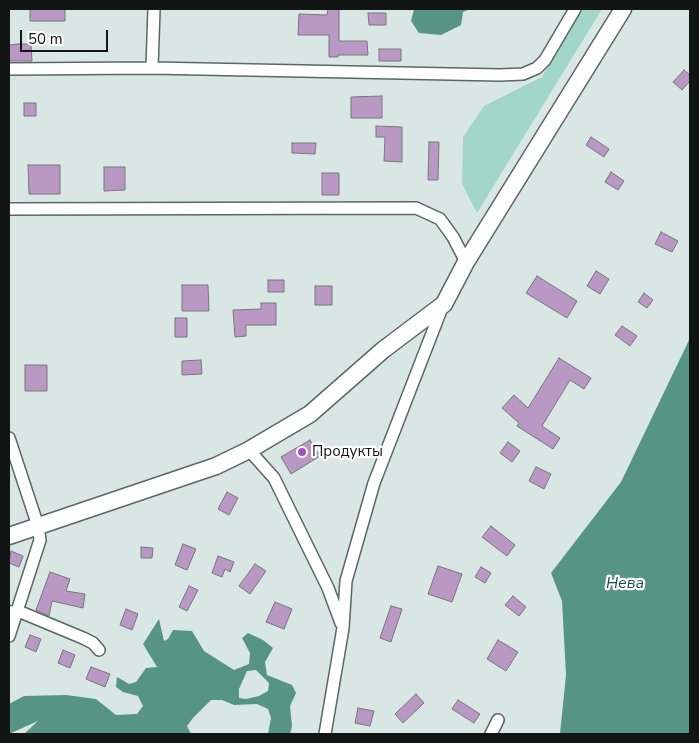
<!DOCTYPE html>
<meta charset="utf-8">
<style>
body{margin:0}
#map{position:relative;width:699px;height:743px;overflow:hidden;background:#d8e7e3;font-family:"Nunito Sans",sans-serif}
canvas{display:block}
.frame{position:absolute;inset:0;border:10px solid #111614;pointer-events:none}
.scale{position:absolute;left:20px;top:30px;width:88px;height:22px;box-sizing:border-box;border:2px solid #111614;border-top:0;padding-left:6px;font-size:15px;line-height:18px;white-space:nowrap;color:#111614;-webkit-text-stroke:4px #fff;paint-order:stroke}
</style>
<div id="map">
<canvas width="699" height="743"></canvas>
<div class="frame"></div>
<div class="scale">50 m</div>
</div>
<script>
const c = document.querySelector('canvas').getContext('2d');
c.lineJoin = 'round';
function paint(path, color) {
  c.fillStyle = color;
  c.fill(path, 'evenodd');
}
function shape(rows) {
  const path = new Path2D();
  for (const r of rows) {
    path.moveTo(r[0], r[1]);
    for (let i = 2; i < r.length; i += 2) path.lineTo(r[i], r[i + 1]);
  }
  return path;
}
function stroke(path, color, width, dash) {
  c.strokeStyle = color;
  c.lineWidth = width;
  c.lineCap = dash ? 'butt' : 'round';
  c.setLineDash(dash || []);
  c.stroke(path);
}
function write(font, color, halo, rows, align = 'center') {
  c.font = font + ' "Nunito Sans",sans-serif';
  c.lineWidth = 4.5;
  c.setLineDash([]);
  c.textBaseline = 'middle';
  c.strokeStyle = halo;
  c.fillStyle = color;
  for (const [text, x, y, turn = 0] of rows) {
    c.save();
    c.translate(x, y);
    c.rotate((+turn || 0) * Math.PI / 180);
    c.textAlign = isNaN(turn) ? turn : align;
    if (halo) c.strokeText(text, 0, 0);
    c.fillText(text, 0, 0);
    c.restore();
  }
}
paint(shape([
 [582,9,602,9,477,213,462,184,463,137,484,106,542,77]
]), '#a2d6c9');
paint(shape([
 [414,9,470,9,463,12,461,25,441,35,419,33,411,21],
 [690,338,690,734,560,734,566,675,562,601,551,573,621,482],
 [159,619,164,641,168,639,173,630,192,631,204,651,234,670,249,664,250,653,242,638,248,633,263,640,273,648,265,662,267,675,292,685,296,693,290,706,292,726,290,734,268,734,271,718,268,709,257,704,234,705,222,700,211,700,193,718,187,726,191,734,24,734,38,721,9,734,9,704,24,696,66,695,96,699,116,715,137,714,143,706,138,696,123,692,116,687,117,677,129,684,136,682,146,668,157,667,143,644],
 [256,670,269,683,268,691,259,696,246,699,239,698,239,689,247,671]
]), '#569586');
const building = shape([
 [30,9,65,9,65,21,30,21,30,9],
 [328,9,339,9,339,41,367,41,368,55,338,55,338,57,329,57,329,35,298,35,299,14,327,15,328,9],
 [368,13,386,13,386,25,369,25,368,13],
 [18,44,31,44,32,61,9,61,9,45,18,44],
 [379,49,401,49,401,61,379,61,379,49],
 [684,70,690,75,690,81,682,90,673,82,684,70],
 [382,96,382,118,351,118,351,97,382,96],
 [24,103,36,103,36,116,24,116,24,103],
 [376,126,402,127,402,162,384,161,385,137,376,137,376,126],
 [591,137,609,149,604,157,586,145,591,137],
 [429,142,439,142,438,180,428,180,429,142],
 [292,143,316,143,315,154,292,153,292,143],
 [28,165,60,165,60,194,29,194,28,165],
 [104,167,125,167,125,190,104,191,104,167],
 [611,172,624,181,618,190,605,182,611,172],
 [322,173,339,173,339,195,322,195,322,173],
 [661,232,678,241,672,252,655,244,661,232],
 [596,271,609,279,600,294,587,286,596,271],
 [537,276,577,301,567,318,526,293,537,276],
 [268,280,284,280,284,292,268,292,268,280],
 [182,285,208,285,209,311,182,311,182,285],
 [315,286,332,286,332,305,315,305,315,286],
 [644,293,653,300,647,308,638,302,644,293],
 [261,303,276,303,276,325,246,325,246,336,235,337,233,310,261,309,261,303],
 [175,318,187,318,187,337,175,337,175,318],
 [622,326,637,336,630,346,615,335,622,326],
 [559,358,591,378,584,389,570,380,542,426,560,438,553,449,517,426,519,423,502,408,514,395,528,408,559,358],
 [201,360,202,374,182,375,182,361,201,360],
 [25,365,47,365,47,391,25,391,25,365],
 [310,440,320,456,291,474,281,457,310,440],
 [508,442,520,451,512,462,500,453,508,442],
 [536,467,551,474,544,489,529,481,536,467],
 [227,492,238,498,229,515,218,509,227,492],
 [491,526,515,545,507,556,482,537,491,526],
 [183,544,196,549,187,570,175,565,183,544],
 [141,547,153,548,152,558,141,558,141,547],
 [11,551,23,556,19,567,9,563,11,551],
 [218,556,234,562,230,572,225,569,222,577,212,573,218,556],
 [255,564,266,571,250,594,239,586,255,564],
 [438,566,462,574,452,602,428,594,438,566],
 [481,567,491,573,485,583,475,577,481,567],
 [50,572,70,579,66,591,85,594,83,608,52,601,49,616,36,610,50,572],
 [189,586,198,590,187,611,179,607,189,586],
 [513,596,526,607,519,616,505,605,513,596],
 [275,602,292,609,284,629,266,622,275,602],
 [391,606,402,609,391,642,380,638,391,606],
 [126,609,138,614,132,630,120,625,126,609],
 [30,635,41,639,36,652,25,647,30,635],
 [498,640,518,652,506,671,487,659,498,640],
 [63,650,75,655,70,668,58,663,63,650],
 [91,667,110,674,105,687,86,679,91,667],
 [416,694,424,703,403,723,395,714,416,694],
 [458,700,480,714,474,723,452,709,458,700],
 [358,708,374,711,370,726,355,723,358,708]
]);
paint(building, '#b999c3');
stroke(building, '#7b747d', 1);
const street = shape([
 [154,9,152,68,500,75,523,74,537,68,545,60,575,9],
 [9,69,152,68],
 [9,209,416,208,440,219,453,237,466,262],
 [9,438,38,526,40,540,9,636],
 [249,450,274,478,328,588,341,623],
 [9,612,18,611,83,638,93,643,99,650],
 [325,734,343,628,346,581,374,483,443,305],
 [491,734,498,720]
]);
const secondary = shape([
 [9,536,216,466,249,450,310,414,383,350,444,304,466,262,623,9]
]);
stroke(street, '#5a6764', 14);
stroke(secondary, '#5a6764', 19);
stroke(street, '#fff', 11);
stroke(secondary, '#fff', 16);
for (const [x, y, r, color] of [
 [302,452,5,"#a34ebd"]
]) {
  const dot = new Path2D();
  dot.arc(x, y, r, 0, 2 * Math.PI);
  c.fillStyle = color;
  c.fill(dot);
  stroke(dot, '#fff', 2);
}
write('15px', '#111614', '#fff', [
 ["Продукты",312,452]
], 'left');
write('italic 16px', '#184f44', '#fff', [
 ["Нева",625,584]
]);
</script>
